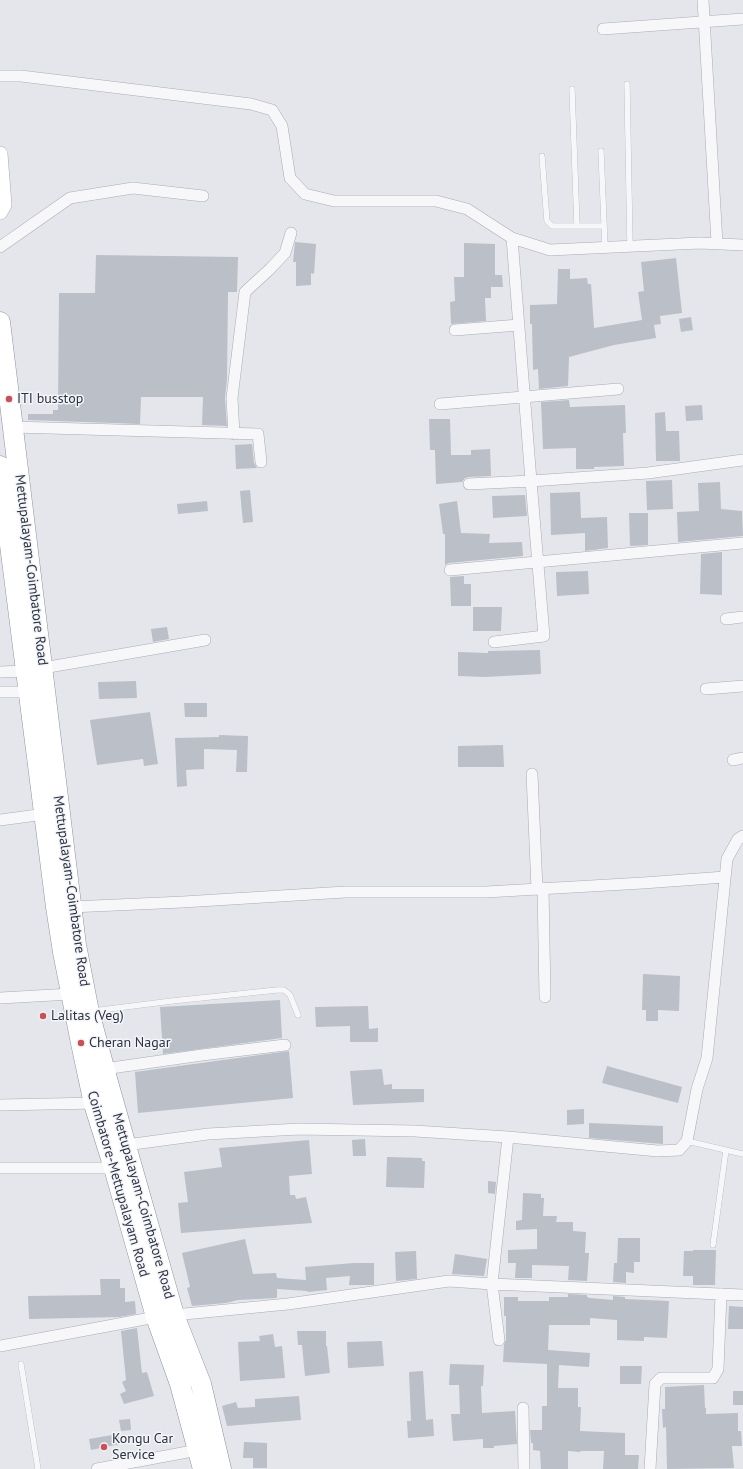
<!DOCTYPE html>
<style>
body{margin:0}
canvas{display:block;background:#e4e6eb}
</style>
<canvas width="743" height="1469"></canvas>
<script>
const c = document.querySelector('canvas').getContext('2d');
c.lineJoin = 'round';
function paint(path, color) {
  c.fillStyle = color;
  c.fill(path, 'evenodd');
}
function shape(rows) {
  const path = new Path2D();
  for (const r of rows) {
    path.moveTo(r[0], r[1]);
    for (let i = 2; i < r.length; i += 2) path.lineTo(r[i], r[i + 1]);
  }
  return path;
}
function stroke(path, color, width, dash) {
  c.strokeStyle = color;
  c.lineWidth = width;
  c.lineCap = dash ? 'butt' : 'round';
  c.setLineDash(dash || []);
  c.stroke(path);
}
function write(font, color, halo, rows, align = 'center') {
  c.font = font + ' "PT Sans",sans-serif';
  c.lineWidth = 3;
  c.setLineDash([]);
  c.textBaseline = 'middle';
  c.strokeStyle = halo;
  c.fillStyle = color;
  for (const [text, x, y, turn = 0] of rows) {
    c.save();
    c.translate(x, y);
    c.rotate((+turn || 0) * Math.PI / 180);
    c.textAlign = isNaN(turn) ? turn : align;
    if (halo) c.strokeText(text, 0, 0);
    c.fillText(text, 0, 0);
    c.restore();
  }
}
paint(shape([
 [295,242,316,244,314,274,311,273,311,285,296,286,296,262,293,262],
 [464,243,495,244,495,275,502,275,503,287,491,287,491,298,485,298,486,321,451,324,450,302,455,301,454,277,464,277],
 [96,255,238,257,237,292,228,292,227,379,225,398,227,426,202,425,203,397,141,397,140,424,28,420,28,414,53,414,53,410,58,410,59,293,95,293],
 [676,258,682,313,660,316,661,324,654,325,656,338,614,345,569,357,568,386,539,389,538,369,533,370,532,324,530,324,530,305,557,304,558,269,570,269,570,279,587,278,588,284,591,284,594,328,642,320,638,292,644,291,641,262],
 [691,317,693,330,681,332,679,319],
 [569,400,570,407,625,405,626,433,623,433,624,466,594,467,594,469,576,469,576,448,543,449,541,402],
 [702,405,703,420,686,421,685,406],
 [665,412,666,431,679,431,680,461,656,461,655,413],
 [429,419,450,419,451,455,471,455,471,450,490,449,491,476,469,477,465,478,462,482,436,484,435,450,430,450],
 [252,444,254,463,257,468,236,469,235,445],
 [672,480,673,509,647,510,646,481],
 [720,482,721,509,742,511,743,536,678,542,677,512,699,511,698,483],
 [250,490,253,522,243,523,240,491],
 [580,492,581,518,607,517,608,548,585,551,585,533,551,535,550,493],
 [525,495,527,516,493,518,492,496],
 [207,501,208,511,178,514,177,504],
 [457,501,461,533,490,534,489,543,522,542,523,556,449,563,445,565,445,534,443,534,439,504],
 [629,513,648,513,648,545,630,546],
 [722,552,722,595,700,594,701,554],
 [588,571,589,594,557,596,556,572],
 [464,576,464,584,471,584,471,606,451,606,450,577],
 [473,607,502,607,501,631,473,631],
 [167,627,169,639,153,642,151,629],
 [540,650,541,674,485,677,458,676,458,652,488,653,488,651],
 [136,681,137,698,99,699,98,682],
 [184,703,207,703,207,717,185,717],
 [150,712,158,764,144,766,143,759,97,765,90,720],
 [219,735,248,736,247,772,236,772,237,750,204,749,204,769,186,770,187,786,177,787,175,738,219,737],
 [503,745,504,767,458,767,458,746],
 [643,974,680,976,679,1011,658,1010,658,1021,646,1021,646,1010,642,1010],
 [280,1000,282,1038,163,1054,160,1007],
 [368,1006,369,1029,378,1028,378,1042,350,1042,350,1026,316,1027,315,1007],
 [289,1051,293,1098,138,1113,135,1072],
 [607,1066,682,1087,678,1103,602,1083],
 [382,1069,384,1085,392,1084,392,1089,424,1089,424,1102,353,1105,350,1071],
 [584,1109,584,1124,567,1125,567,1110],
 [589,1123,663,1126,663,1144,589,1138],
 [365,1139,366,1156,353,1156,352,1140],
 [309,1140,312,1174,289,1176,290,1195,295,1195,296,1199,306,1197,312,1223,181,1233,178,1203,188,1202,184,1172,222,1167,219,1148],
 [387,1157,422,1158,422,1161,425,1161,424,1188,386,1187],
 [488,1181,496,1182,495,1194,488,1193],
 [523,1193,541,1194,541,1198,544,1198,543,1216,557,1216,556,1222,573,1222,573,1231,586,1232,585,1253,589,1253,587,1281,568,1280,569,1266,532,1265,532,1278,515,1278,516,1263,508,1263,508,1250,537,1249,537,1229,516,1230,516,1221,522,1220],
 [618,1238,640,1238,640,1262,634,1262,634,1273,626,1272,626,1283,613,1282,614,1263,617,1263],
 [245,1239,253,1274,276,1273,277,1278,306,1280,305,1267,354,1263,374,1263,374,1285,349,1285,350,1276,326,1278,327,1290,308,1292,307,1291,277,1289,277,1298,238,1300,226,1303,192,1306,187,1288,190,1287,182,1253],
 [693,1250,716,1250,715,1285,693,1285,693,1276,683,1276,684,1251,693,1251],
 [416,1251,417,1279,396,1281,395,1252],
 [455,1254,487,1259,484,1276,452,1274],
 [100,1279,120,1279,120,1288,125,1288,125,1302,135,1301,136,1314,119,1317,29,1319,28,1296,101,1295],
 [568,1294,587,1295,587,1297,590,1298,613,1300,613,1296,625,1297,625,1299,669,1301,667,1338,644,1337,644,1341,617,1340,617,1320,590,1318,590,1325,549,1325,548,1350,590,1353,589,1367,559,1365,558,1388,578,1388,578,1407,581,1407,580,1431,625,1433,625,1455,639,1455,638,1469,603,1469,604,1451,581,1451,580,1452,568,1451,568,1469,541,1469,540,1451,533,1450,533,1443,531,1443,530,1430,542,1430,542,1406,547,1406,547,1364,503,1362,504,1344,506,1340,506,1316,504,1316,504,1297,518,1297,518,1301,549,1301,549,1297,568,1297],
 [729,1306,743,1307,743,1329,728,1329],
 [137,1328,142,1373,147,1372,154,1396,124,1404,120,1394,126,1391,122,1382,126,1380,121,1331],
 [297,1331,326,1331,326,1346,327,1346,330,1373,305,1376,302,1345,298,1345],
 [273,1334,275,1347,282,1346,285,1378,240,1381,238,1342,260,1341,259,1336],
 [382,1341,384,1366,348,1368,347,1342],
 [450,1364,484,1365,483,1386,481,1386,482,1413,515,1411,517,1444,494,1446,494,1448,483,1448,483,1439,453,1441,451,1414,460,1414,459,1385,449,1385],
 [620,1366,642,1366,641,1384,620,1384],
 [423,1371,426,1420,433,1419,434,1436,408,1438,407,1421,411,1421,409,1372],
 [704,1385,705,1408,706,1408,706,1414,738,1413,738,1431,741,1431,742,1446,732,1446,734,1468,667,1469,666,1427,663,1428,662,1409,665,1409,665,1387],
 [733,1391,743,1391,743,1405,733,1405],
 [299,1396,301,1420,227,1426,222,1406,236,1402,238,1408,255,1407,255,1399],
 [130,1419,131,1430,121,1431,119,1420],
 [118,1434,120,1444,91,1450,89,1439],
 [244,1442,267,1443,267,1468,253,1468,253,1458,243,1458]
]), '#bbbfc8');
const lane = shape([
 [627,84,630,246],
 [572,89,577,226],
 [601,151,605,247],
 [542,156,547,221,552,226,604,226],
 [93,1011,172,1001,277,990,284,990,290,995,298,1015],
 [687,1141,743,1154],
 [713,1245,726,1150],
 [21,1364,38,1469]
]);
const street = shape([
 [703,0,717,243],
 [603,29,743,19],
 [0,76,21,76,251,104,272,110,282,126,290,178,305,194,334,201,436,201,467,209,512,238,550,250,700,243,743,245],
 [512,238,531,481,648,473,743,460],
 [0,247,70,198,133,188,203,196],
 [455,330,519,325],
 [440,404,618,389],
 [13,427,258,434,261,462],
 [234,434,232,398,245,292,270,269,285,253,291,233],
 [469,484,531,481,544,636,494,642],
 [450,570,743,543],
 [726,619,743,617],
 [43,668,205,640],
 [0,672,26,671],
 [706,689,743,686],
 [0,692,29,692],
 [733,760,743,758],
 [532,774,537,889],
 [0,820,45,814],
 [543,888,545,997],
 [71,907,183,902,345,892,486,892,643,883,725,877],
 [0,998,71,994],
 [104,1069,202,1055,285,1045],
 [0,1105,98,1103],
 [126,1145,208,1134,299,1129,415,1131,508,1137,658,1151,679,1150,687,1141,697,1089,707,1058,727,859,738,839,743,836],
 [0,1168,114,1168],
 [174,1315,288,1304,449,1281,492,1284,743,1295],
 [499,1340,492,1284,508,1137],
 [0,1346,156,1317],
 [523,1408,524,1469],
 [97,1469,198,1450],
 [650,1469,655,1384,661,1378,713,1378,718,1369,721,1294]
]);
const secondary = shape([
 [0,154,4,205,0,212]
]);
const highway = shape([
 [0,322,76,945,89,1012,109,1086,174,1315,201,1384,221,1469],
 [0,466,56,907,63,952,81,1043,94,1104,114,1168,156,1317,180,1384,203,1469]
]);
stroke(lane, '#a9acb5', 6);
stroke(street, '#a9acb5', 12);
stroke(secondary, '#a9acb5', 16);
stroke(highway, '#8c92a1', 21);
stroke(lane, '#f7f7f9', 5.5);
stroke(street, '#f7f7f9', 11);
stroke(secondary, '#fff', 15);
stroke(highway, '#fff', 20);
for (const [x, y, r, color] of [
 [9,399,4,"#c85158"],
 [43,1016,4,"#c85158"],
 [81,1043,4,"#c85158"],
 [104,1447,4,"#c85158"]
]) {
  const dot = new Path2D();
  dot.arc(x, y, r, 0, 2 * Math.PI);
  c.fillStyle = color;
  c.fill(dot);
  stroke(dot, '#f4f5f8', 1.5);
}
write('14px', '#2c3243', '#f4f5f8', [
 ["ITI busstop",17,399],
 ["Lalitas (Veg)",51,1016],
 ["Cheran Nagar",89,1043],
 ["Kongu Car",112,1439],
 ["Service",112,1455]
], 'left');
write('14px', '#2c3243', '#f4f5f8', [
 ["Mettupalayam-Coimbatore Road",31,570,83],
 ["Mettupalayam-Coimbatore Road",71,891,82],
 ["Coimbatore-Mettupalayam Road",118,1184,74],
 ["Mettupalayam-Coimbatore Road",143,1206,74]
]);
</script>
